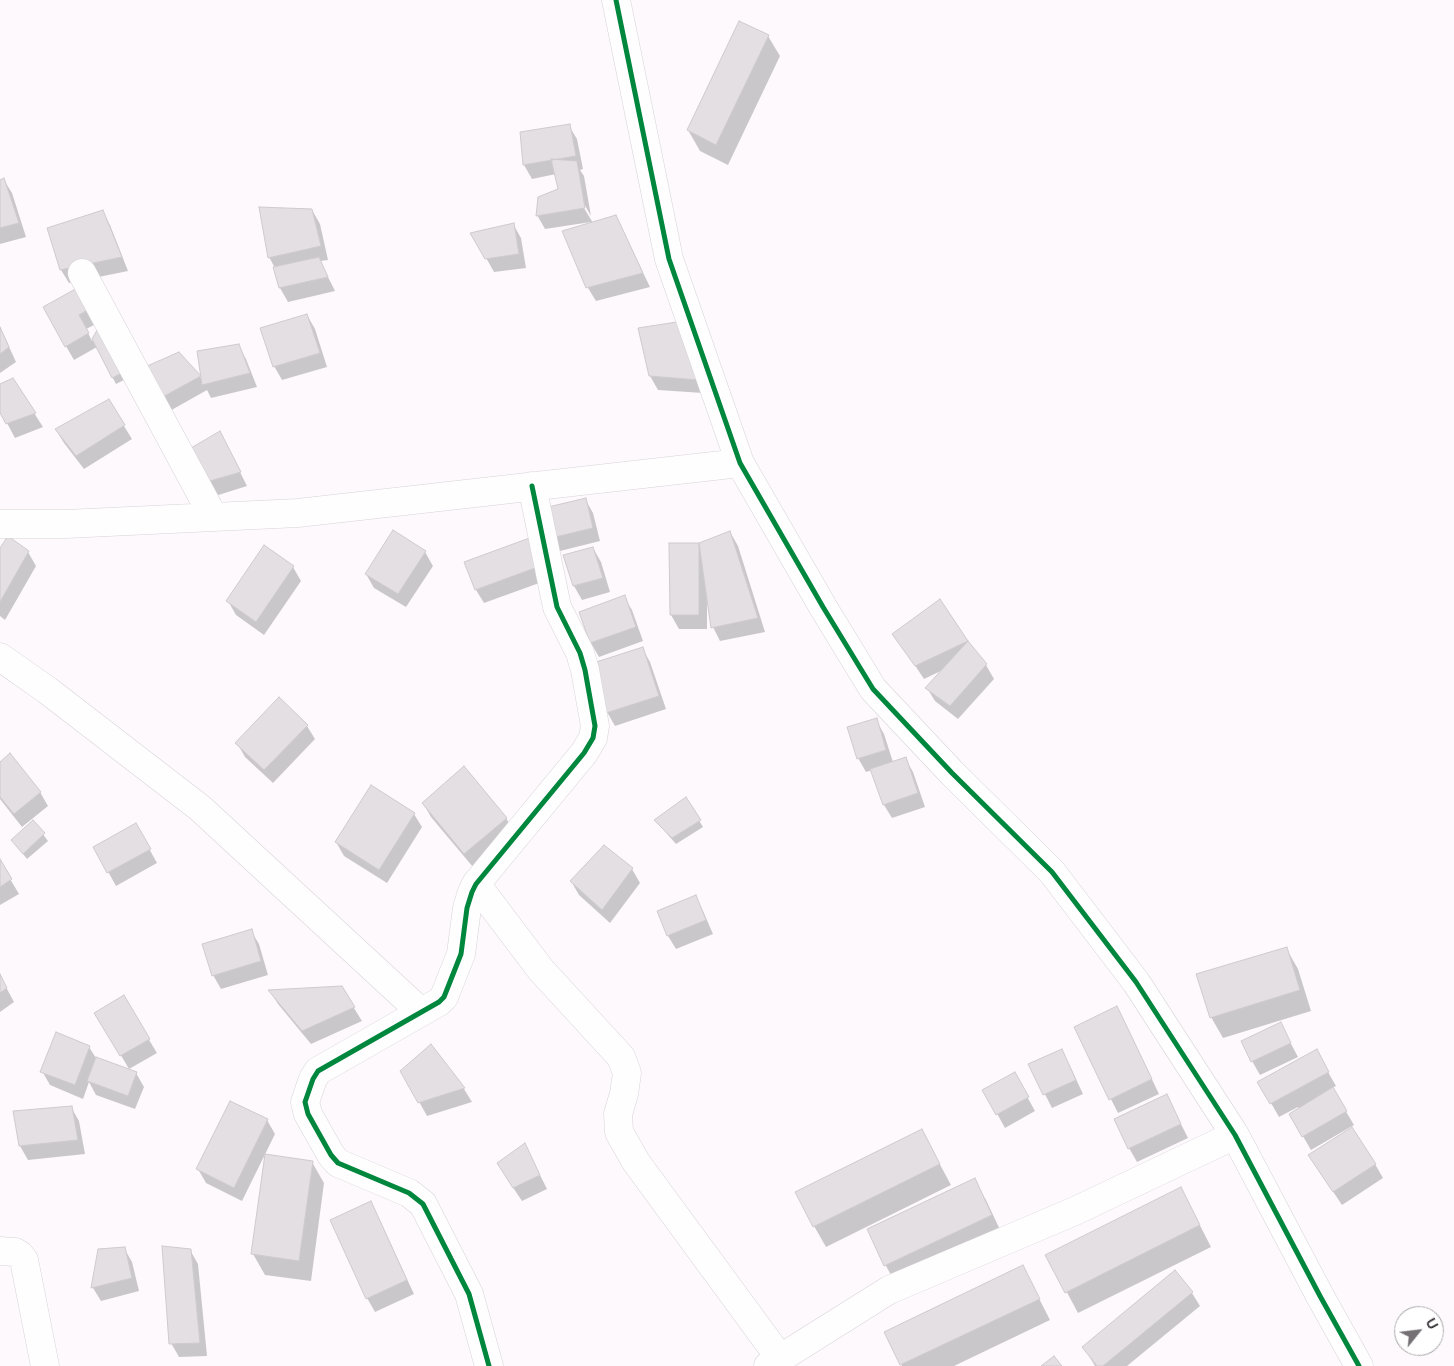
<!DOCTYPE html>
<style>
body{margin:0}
#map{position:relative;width:1454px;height:1366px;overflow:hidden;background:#fdf9fd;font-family:"Nunito Sans",sans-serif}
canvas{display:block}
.north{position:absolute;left:1394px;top:1306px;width:50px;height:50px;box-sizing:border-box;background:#fff;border:1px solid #aaa9aa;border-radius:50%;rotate:61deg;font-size:14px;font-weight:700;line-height:20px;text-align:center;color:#2b272b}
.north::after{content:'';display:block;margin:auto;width:18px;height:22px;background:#747074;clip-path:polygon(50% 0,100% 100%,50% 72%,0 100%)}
</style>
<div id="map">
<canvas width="1454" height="1366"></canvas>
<div class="north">U</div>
</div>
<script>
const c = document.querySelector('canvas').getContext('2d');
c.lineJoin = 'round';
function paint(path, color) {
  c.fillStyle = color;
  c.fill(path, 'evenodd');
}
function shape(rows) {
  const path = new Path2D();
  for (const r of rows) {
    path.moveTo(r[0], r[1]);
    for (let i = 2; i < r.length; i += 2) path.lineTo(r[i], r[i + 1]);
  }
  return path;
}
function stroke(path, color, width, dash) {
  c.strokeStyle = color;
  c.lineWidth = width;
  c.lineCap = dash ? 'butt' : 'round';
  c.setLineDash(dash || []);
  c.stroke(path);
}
paint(shape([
 [768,36,780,56,728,165,700,151,688,130],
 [569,126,577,139,583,169,580,170,584,176,591,216,583,202,581,203,593,223,616,217,650,287,596,301,588,288,591,222,545,229,537,215,559,190,556,174,532,179,524,165,521,133],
 [4,180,12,193,26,237,0,244,0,181],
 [312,210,320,224,328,260,320,261,335,291,288,302,280,288,275,268,269,257],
 [102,211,110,225,128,271,69,283,61,270],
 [513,224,521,238,526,268,494,272,472,233],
 [79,289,98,323,86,329,92,341,101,325,128,378,116,384,97,347,74,360,44,308],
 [307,315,315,329,327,367,282,380,274,366],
 [695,321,718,394,658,390,650,376],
 [0,327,16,362,0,373],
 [238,345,246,359,257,387,211,398,207,390,168,412,147,367,200,377,203,381],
 [13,380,43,427,15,438,0,410,0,385],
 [124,426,132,439,84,469,64,443,56,430],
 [227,446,247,486,212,497,188,452],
 [585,499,593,513,600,541,560,551,552,537],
 [730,532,738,546,765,632,720,641,713,627,708,599,707,599,707,629,679,629,671,615,670,545,700,545],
 [535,538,553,578,484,603,476,590,466,563],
 [265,547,293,567,301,581,264,635,236,615,228,601],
 [593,548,601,562,610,592,582,600,574,586,565,556],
 [0,551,28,552,36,566,5,620,0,616],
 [425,552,433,566,406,607,374,588,366,574],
 [624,597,632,610,643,641,599,657,591,643,581,612],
 [940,601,967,642,986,665,994,679,958,719,935,701,927,688,943,670,924,679,894,634],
 [642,648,650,662,666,709,615,726,607,712],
 [876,720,884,734,893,762,905,758,913,772,925,807,892,818,884,805,872,770,866,772,858,758],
 [307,726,315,739,273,783,245,757,237,743],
 [0,763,40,792,48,806,22,827,0,799],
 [686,799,703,827,676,844,660,826,656,820],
 [423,803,506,818,514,832,473,867,431,817],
 [414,814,422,827,387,883,344,856,336,842],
 [33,821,48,841,27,859,12,840],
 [136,825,157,863,116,886,95,848],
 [0,862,19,894,0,905],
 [632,869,640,883,610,923,579,895,571,881],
 [695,897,703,911,713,934,676,949,668,936],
 [251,931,259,944,268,975,221,989,213,975],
 [1286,948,1298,969,1311,1011,1223,1038,1211,1017],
 [0,976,14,1002,0,1012],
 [341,987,362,1021,311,1044,278,1004,270,991],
 [123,997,157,1053,129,1069,96,1013],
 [1124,1021,1159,1094,1118,1113,1075,1028],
 [1280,1023,1298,1057,1260,1075,1252,1061],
 [431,1046,464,1089,472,1102,427,1116,402,1071],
 [89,1047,96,1058,136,1073,144,1087,135,1109,96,1095,89,1082,83,1099,50,1085,42,1071],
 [1316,1051,1336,1086,1332,1088,1354,1125,1311,1150,1290,1114,1299,1109,1298,1107,1279,1117,1259,1082],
 [1069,1064,1083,1094,1052,1108,1030,1065],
 [1014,1073,1035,1111,1005,1128,984,1090],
 [1167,1096,1188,1138,1137,1162,1129,1148],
 [71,1107,79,1121,85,1154,28,1160,20,1146],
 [267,1120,275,1134,242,1201,206,1183,198,1169],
 [922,1131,951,1185,826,1247,814,1226],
 [525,1145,547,1189,522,1201,506,1177],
 [266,1156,312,1162,324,1183,311,1281,265,1275,253,1254],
 [1375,1164,1383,1178,1342,1205,1318,1169],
 [974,1180,986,1200,1003,1236,897,1286,886,1266,869,1229],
 [1181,1188,1211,1247,1078,1313,1047,1255],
 [371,1203,378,1217,414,1294,375,1312,367,1298],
 [124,1248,132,1262,139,1291,101,1301,93,1288,99,1250],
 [190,1250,198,1264,207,1356,179,1357,171,1343],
 [1023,1267,1050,1320,954,1366,902,1366,886,1333],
 [1192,1293,1200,1306,1127,1366,1095,1366,1092,1361,1084,1347]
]), '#0003');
const building = shape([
 [739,21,769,35,716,145,687,130,739,21],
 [570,124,576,156,523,165,520,132,570,124],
 [551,159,577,161,585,208,536,216,538,197,558,189,551,159],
 [4,178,19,223,0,228,0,180,4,178],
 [259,207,312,209,321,246,268,258,259,207],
 [103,210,122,257,60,270,47,228,103,210],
 [616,215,643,273,586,288,562,231,616,215],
 [514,223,519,254,485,259,470,233,514,223],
 [319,257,328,277,279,288,273,267,319,257],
 [79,287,91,308,79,315,89,333,65,347,43,307,79,287],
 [307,314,320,353,273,367,260,328,307,314],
 [696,319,711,381,649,376,638,328,696,319],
 [101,323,126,371,112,378,92,339,101,323],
 [0,327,9,347,0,354,0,327],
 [239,344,250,373,202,385,197,351,239,344],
 [179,352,201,376,159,399,145,367,179,352],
 [13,378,36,413,6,424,0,413,0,384,13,378],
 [109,399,125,425,76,456,55,429,109,399],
 [220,431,241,472,203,483,186,451,220,431],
 [586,498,593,528,551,538,544,508,586,498],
 [393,530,426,551,398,594,365,574,393,530],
 [730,531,758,618,711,628,699,543,730,531],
 [8,536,29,551,0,602,0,548,8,536],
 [535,536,546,564,475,590,464,562,535,536],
 [669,543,699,543,699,615,670,615,669,543],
 [264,545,294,566,256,622,226,601,264,545],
 [593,547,603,578,573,586,563,555,593,547],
 [625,595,636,627,590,643,579,612,625,595],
 [940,599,968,641,915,666,892,634,940,599],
 [968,641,987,664,950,706,925,688,968,641],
 [643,647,659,696,606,713,590,664,643,647],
 [279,697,308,725,264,770,235,743,279,697],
 [877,718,886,750,857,759,847,727,877,718],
 [10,753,41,792,14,814,0,797,0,762,10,753],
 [906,757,918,793,883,805,870,769,906,757],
 [464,766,507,818,464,854,422,803,464,766],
 [371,785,415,813,379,870,335,842,371,785],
 [686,797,701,820,672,838,654,820,686,797],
 [33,820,45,833,23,854,11,840,33,820],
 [136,823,151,849,107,873,93,847,136,823],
 [604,845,633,868,602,910,570,881,604,845],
 [0,859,12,879,0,887,0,859],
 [696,895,706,920,667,936,657,911,696,895],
 [252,929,261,961,212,976,202,944,252,929],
 [1287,947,1300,990,1210,1018,1196,974,1287,947],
 [0,974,7,988,0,993,0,974],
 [342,986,355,1007,302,1031,268,990,342,986],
 [124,995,150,1039,120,1056,94,1013,124,995],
 [1117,1006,1152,1079,1109,1100,1074,1027,1117,1006],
 [1281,1022,1291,1043,1251,1062,1241,1041,1281,1022],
 [56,1032,90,1046,75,1085,40,1072,56,1032],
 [431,1044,465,1088,418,1103,400,1071,431,1044],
 [1062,1049,1076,1080,1043,1095,1028,1064,1062,1049],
 [1317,1049,1329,1072,1270,1104,1257,1082,1317,1049],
 [96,1057,137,1072,128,1096,87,1081,96,1057],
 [1015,1072,1029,1097,996,1115,982,1090,1015,1072],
 [1333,1087,1347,1111,1302,1137,1289,1114,1333,1087],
 [1167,1094,1181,1124,1128,1149,1114,1119,1167,1094],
 [230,1101,268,1119,234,1188,196,1169,230,1101],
 [72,1106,78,1140,19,1146,13,1111,72,1106],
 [1352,1127,1376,1164,1333,1192,1308,1155,1352,1127],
 [922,1129,940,1164,813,1227,795,1192,922,1129],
 [525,1143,540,1175,513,1188,497,1163,525,1143],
 [265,1154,313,1161,299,1261,251,1254,265,1154],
 [975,1178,992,1215,884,1266,867,1229,975,1178],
 [1181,1187,1200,1225,1065,1293,1045,1255,1181,1187],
 [371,1201,407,1280,366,1299,330,1220,371,1201],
 [162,1246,191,1249,200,1343,169,1344,162,1246],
 [125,1247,132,1278,91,1288,98,1249,125,1247],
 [1023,1265,1040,1299,900,1365,884,1332,1023,1265],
 [1175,1270,1193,1292,1103,1366,1097,1366,1082,1347,1175,1270],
 [1054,1356,1062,1366,1041,1366,1054,1356]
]);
paint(building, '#e3dfe3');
stroke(building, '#cecace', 1);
const minor = shape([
 [616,0,669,259,740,463,823,607,873,689,952,773,1052,872,1136,982,1235,1135,1320,1296,1359,1366],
 [82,273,213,516],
 [0,524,66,524,298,513,740,463],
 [0,657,47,690,200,808,421,1012],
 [476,884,541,970,621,1057,627,1073,624,1094,618,1114,619,1132,636,1162,780,1358],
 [0,1251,15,1252,20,1255,24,1260,45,1366],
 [489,1366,469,1294,423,1204,409,1193,338,1163,331,1155,308,1114,305,1102,313,1079,318,1071,439,1002,444,997,461,954,467,908,472,892,476,884,584,753,593,738,595,726,585,670,580,653,557,607,532,486],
 [768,1366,889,1290,1075,1211,1235,1135]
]);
stroke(minor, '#d7d3d7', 29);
stroke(minor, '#fffeff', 28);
stroke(shape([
 [616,0,669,259,740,463,823,607,873,689,952,773,1052,872,1136,982,1235,1135,1320,1296,1359,1366],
 [489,1366,469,1294,423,1204,409,1193,338,1163,331,1155,308,1114,305,1102,313,1079,318,1071,439,1002,444,997,461,954,467,908,472,892,476,884,584,753,593,738,595,726,585,670,580,653,557,607,532,486]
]), '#00873e', 5);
</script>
